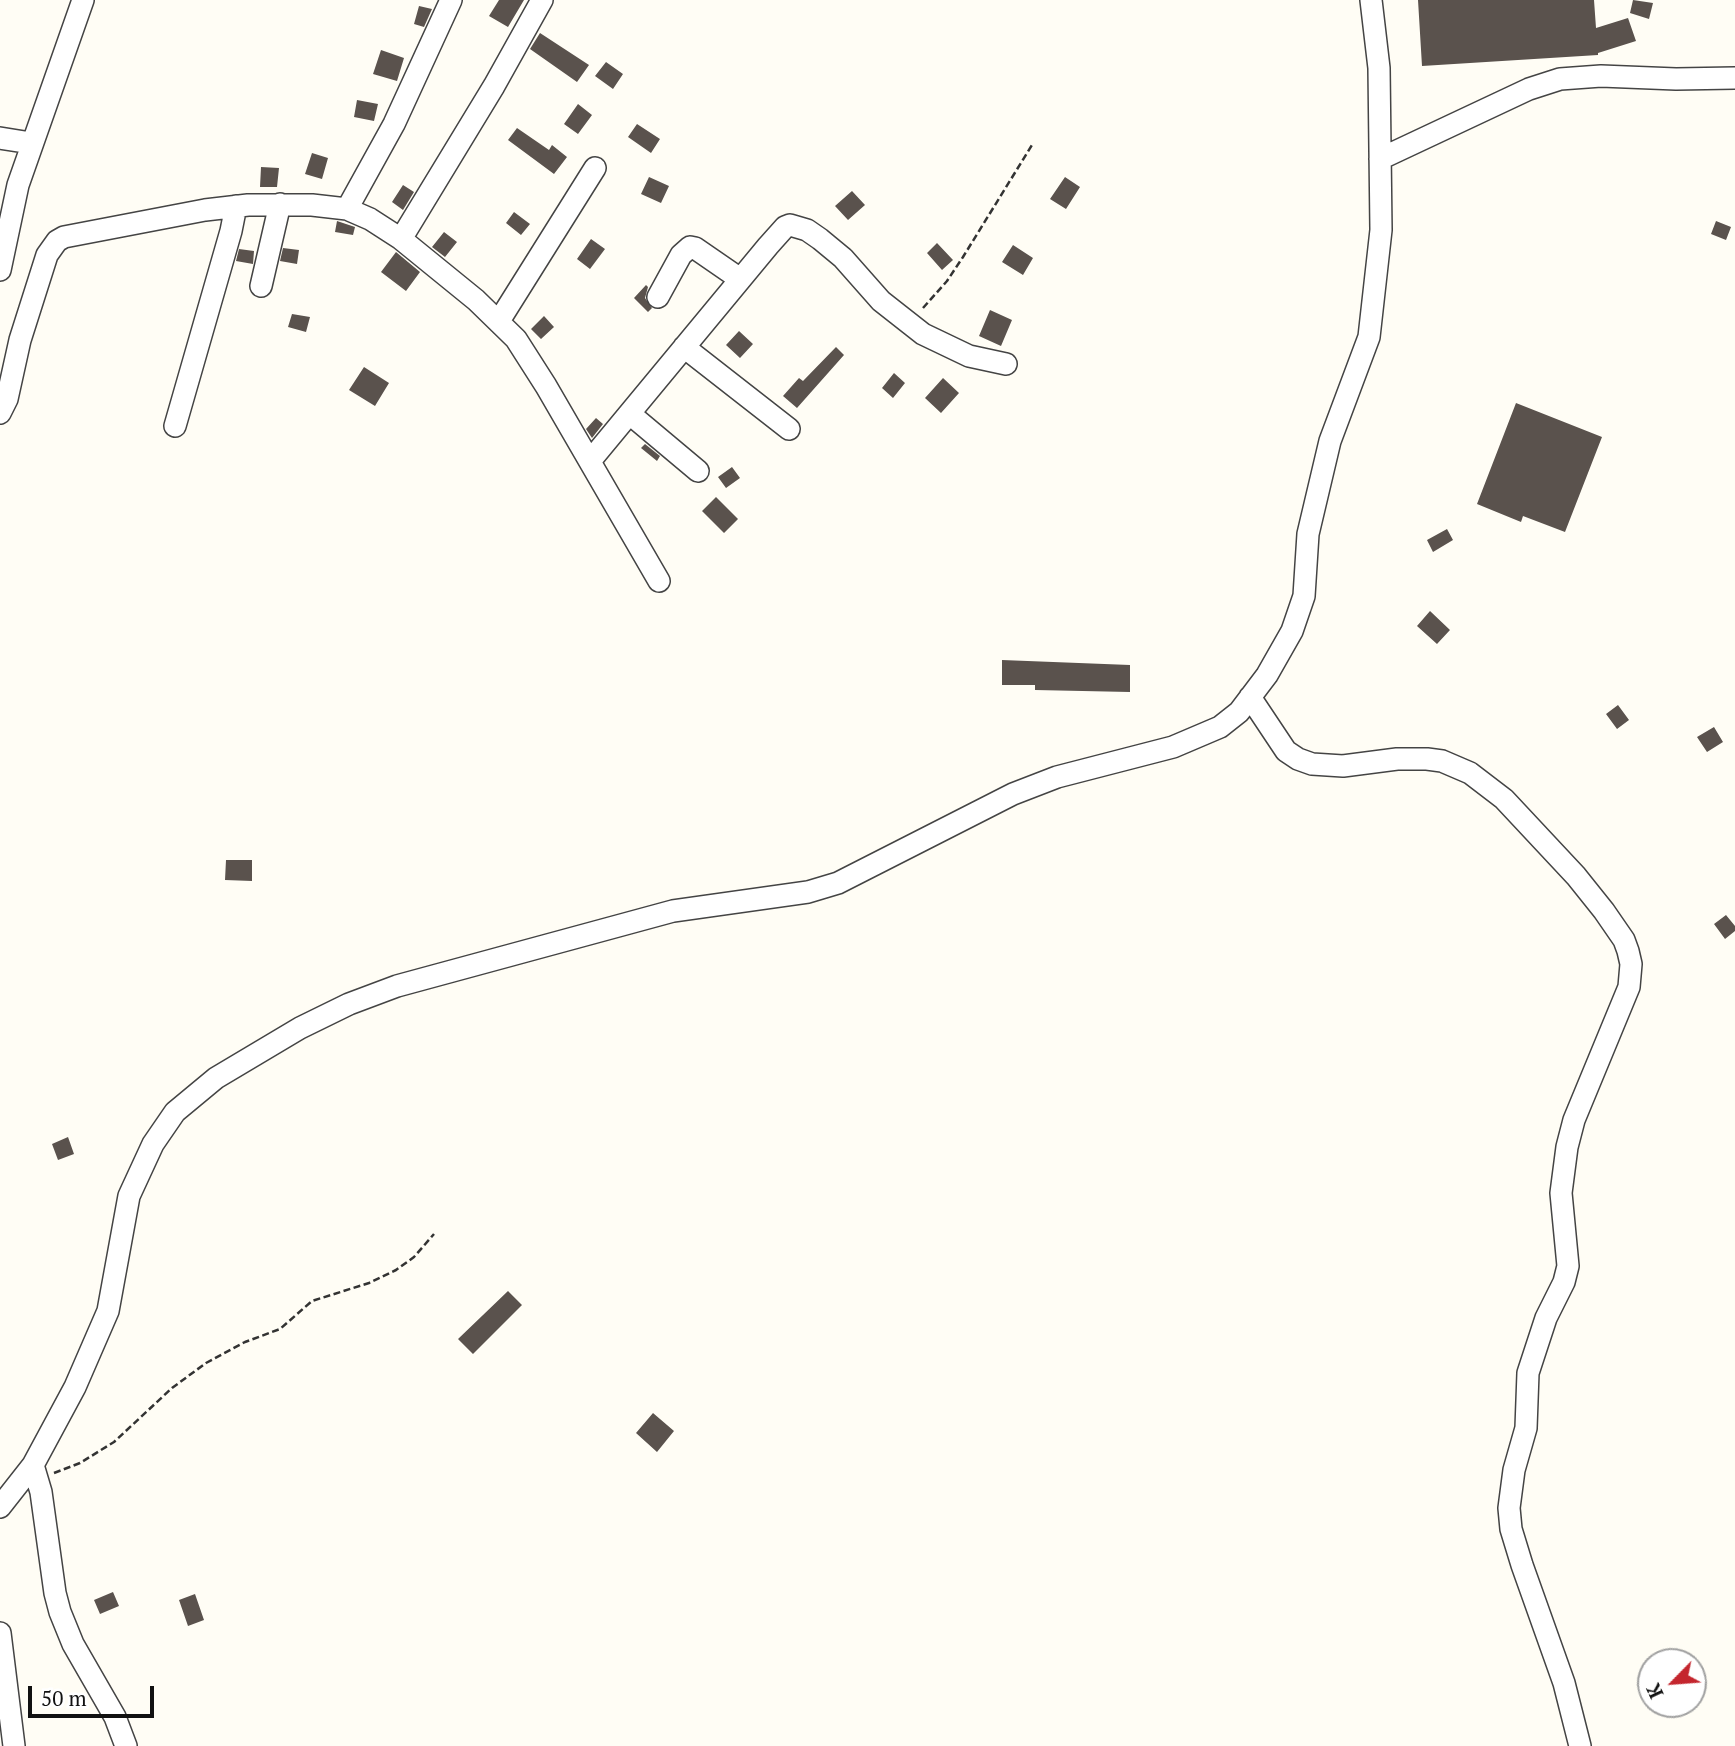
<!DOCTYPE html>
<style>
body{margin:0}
#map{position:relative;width:1735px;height:1746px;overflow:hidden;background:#fffdf5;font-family:"PT Serif",serif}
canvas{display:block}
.north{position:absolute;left:1637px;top:1648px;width:70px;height:70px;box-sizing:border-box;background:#fff;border:2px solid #a0a0a0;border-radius:50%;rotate:245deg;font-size:19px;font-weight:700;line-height:28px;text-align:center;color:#111}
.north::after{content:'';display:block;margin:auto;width:24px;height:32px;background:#c4262e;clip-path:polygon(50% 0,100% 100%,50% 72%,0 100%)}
.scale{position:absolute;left:28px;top:1686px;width:126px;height:32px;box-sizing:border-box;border:4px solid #111;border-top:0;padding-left:9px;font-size:21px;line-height:24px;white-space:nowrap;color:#111;-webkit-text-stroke:5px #fff;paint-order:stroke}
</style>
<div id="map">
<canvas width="1735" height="1746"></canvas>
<div class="north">K</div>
<div class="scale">50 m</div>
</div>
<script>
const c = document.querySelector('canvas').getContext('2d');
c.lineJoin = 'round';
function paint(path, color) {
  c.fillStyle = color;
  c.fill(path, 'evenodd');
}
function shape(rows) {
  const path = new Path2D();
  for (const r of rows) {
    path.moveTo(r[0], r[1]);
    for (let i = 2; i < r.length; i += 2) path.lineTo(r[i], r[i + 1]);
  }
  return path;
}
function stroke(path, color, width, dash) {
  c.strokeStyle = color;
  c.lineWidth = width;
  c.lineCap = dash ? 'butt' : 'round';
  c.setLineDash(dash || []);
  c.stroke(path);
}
paint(shape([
 [499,0,524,0,508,27,489,16],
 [1418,0,1594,0,1596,28,1628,18,1636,41,1598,53,1598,55,1422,66],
 [1633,0,1653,3,1649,19,1630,13],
 [419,6,432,9,424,27,414,24],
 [540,33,589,65,577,82,530,49],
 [381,50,404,58,397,81,373,74],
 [606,62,623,74,613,89,595,76],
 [357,100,378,104,374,121,354,117],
 [578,104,592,115,578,134,564,124],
 [637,124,660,139,651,153,628,137],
 [517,128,549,150,552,145,567,157,554,174,508,140],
 [312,153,328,158,322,179,305,174],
 [261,167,279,168,277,187,260,187],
 [649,177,669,186,661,203,641,194],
 [1065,177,1080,187,1066,209,1050,199],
 [403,185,414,192,403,210,392,202],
 [852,191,865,205,848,220,835,206],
 [514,212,530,224,521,235,506,223],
 [337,221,355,227,353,235,335,232],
 [1716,221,1731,227,1726,240,1711,234],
 [444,232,457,242,445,257,432,247],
 [591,239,605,249,590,269,577,259],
 [937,243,953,260,942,270,927,253],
 [1013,245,1033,258,1023,275,1002,262],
 [283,248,299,250,297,264,280,261],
 [239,249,254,251,253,264,236,261],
 [396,252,420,272,406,291,381,272],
 [646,285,648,287,645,298,652,308,648,312,634,298],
 [990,310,1012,320,1001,346,979,336],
 [292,314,310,317,306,332,288,327],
 [544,316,554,327,541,339,531,329],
 [739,331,753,344,740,358,726,345],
 [836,347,844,355,797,408,783,396,799,378,803,381],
 [364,367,389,383,375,406,349,390],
 [894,373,905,383,893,398,882,388],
 [943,378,959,393,941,413,925,398],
 [1516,403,1602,437,1565,532,1523,516,1521,522,1477,504],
 [596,418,603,424,592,438,586,429],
 [645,444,660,456,657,461,641,448],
 [732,467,740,478,726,488,718,477],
 [716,497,738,519,724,533,702,511],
 [1447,529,1453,540,1433,552,1427,540],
 [1430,611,1450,630,1437,644,1417,626],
 [1002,660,1130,665,1130,692,1035,690,1035,685,1002,685],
 [1618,705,1629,720,1617,729,1606,714],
 [1714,727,1723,742,1707,752,1697,737],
 [226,860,252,860,252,881,225,880],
 [1726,915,1735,926,1735,931,1725,939,1714,924],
 [68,1137,74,1154,58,1160,52,1144],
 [508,1291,522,1305,473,1354,458,1339],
 [653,1413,674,1431,657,1452,636,1433],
 [113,1592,119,1606,100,1614,94,1600],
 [195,1594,204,1620,188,1626,179,1600]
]), '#5a524d');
const minor = shape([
 [0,138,31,143],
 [1380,159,1529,89,1560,79,1601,76,1676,79,1735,78],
 [347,209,394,124,451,0],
 [401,239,494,86,542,0],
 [0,270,18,185,83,0],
 [261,286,280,204],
 [658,297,681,255,690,247,695,248,740,279],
 [499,321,595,168],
 [684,347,789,429],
 [0,413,7,399,20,340,47,255,57,241,64,237,205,210,248,205,312,205,347,209,370,219,401,239,476,300,516,339,546,386,659,581],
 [630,414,698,471],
 [175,426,231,231,236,206],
 [590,461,768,246,785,227,790,225,807,230,820,239,843,258,881,301,923,334,969,356,1006,364],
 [1250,697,1286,751,1298,759,1312,764,1343,766,1397,759,1427,759,1442,761,1470,773,1504,799,1576,876,1604,911,1624,940,1628,951,1631,964,1629,987,1574,1120,1567,1147,1561,1193,1568,1266,1564,1282,1546,1318,1528,1373,1526,1428,1514,1470,1509,1508,1511,1529,1522,1565,1564,1683,1580,1746],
 [33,1465,41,1492,55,1593,60,1612,73,1644,115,1717,126,1746],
 [0,1507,33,1465,75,1387,108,1311,129,1196,153,1144,175,1112,216,1078,300,1028,349,1004,397,986,673,911,808,892,838,883,1013,794,1057,777,1173,747,1220,727,1239,712,1267,675,1292,631,1304,596,1308,534,1330,441,1369,337,1381,230,1379,68,1371,0],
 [0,1633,14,1746]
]);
stroke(minor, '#444', 24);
stroke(shape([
 [923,308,947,281,963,257,1032,145],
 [54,1473,80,1463,114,1442,172,1388,206,1363,245,1342,280,1329,312,1301,369,1283,396,1270,414,1257,434,1234]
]), '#333', 2.5, [7, 3.5]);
stroke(minor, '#fff', 21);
</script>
